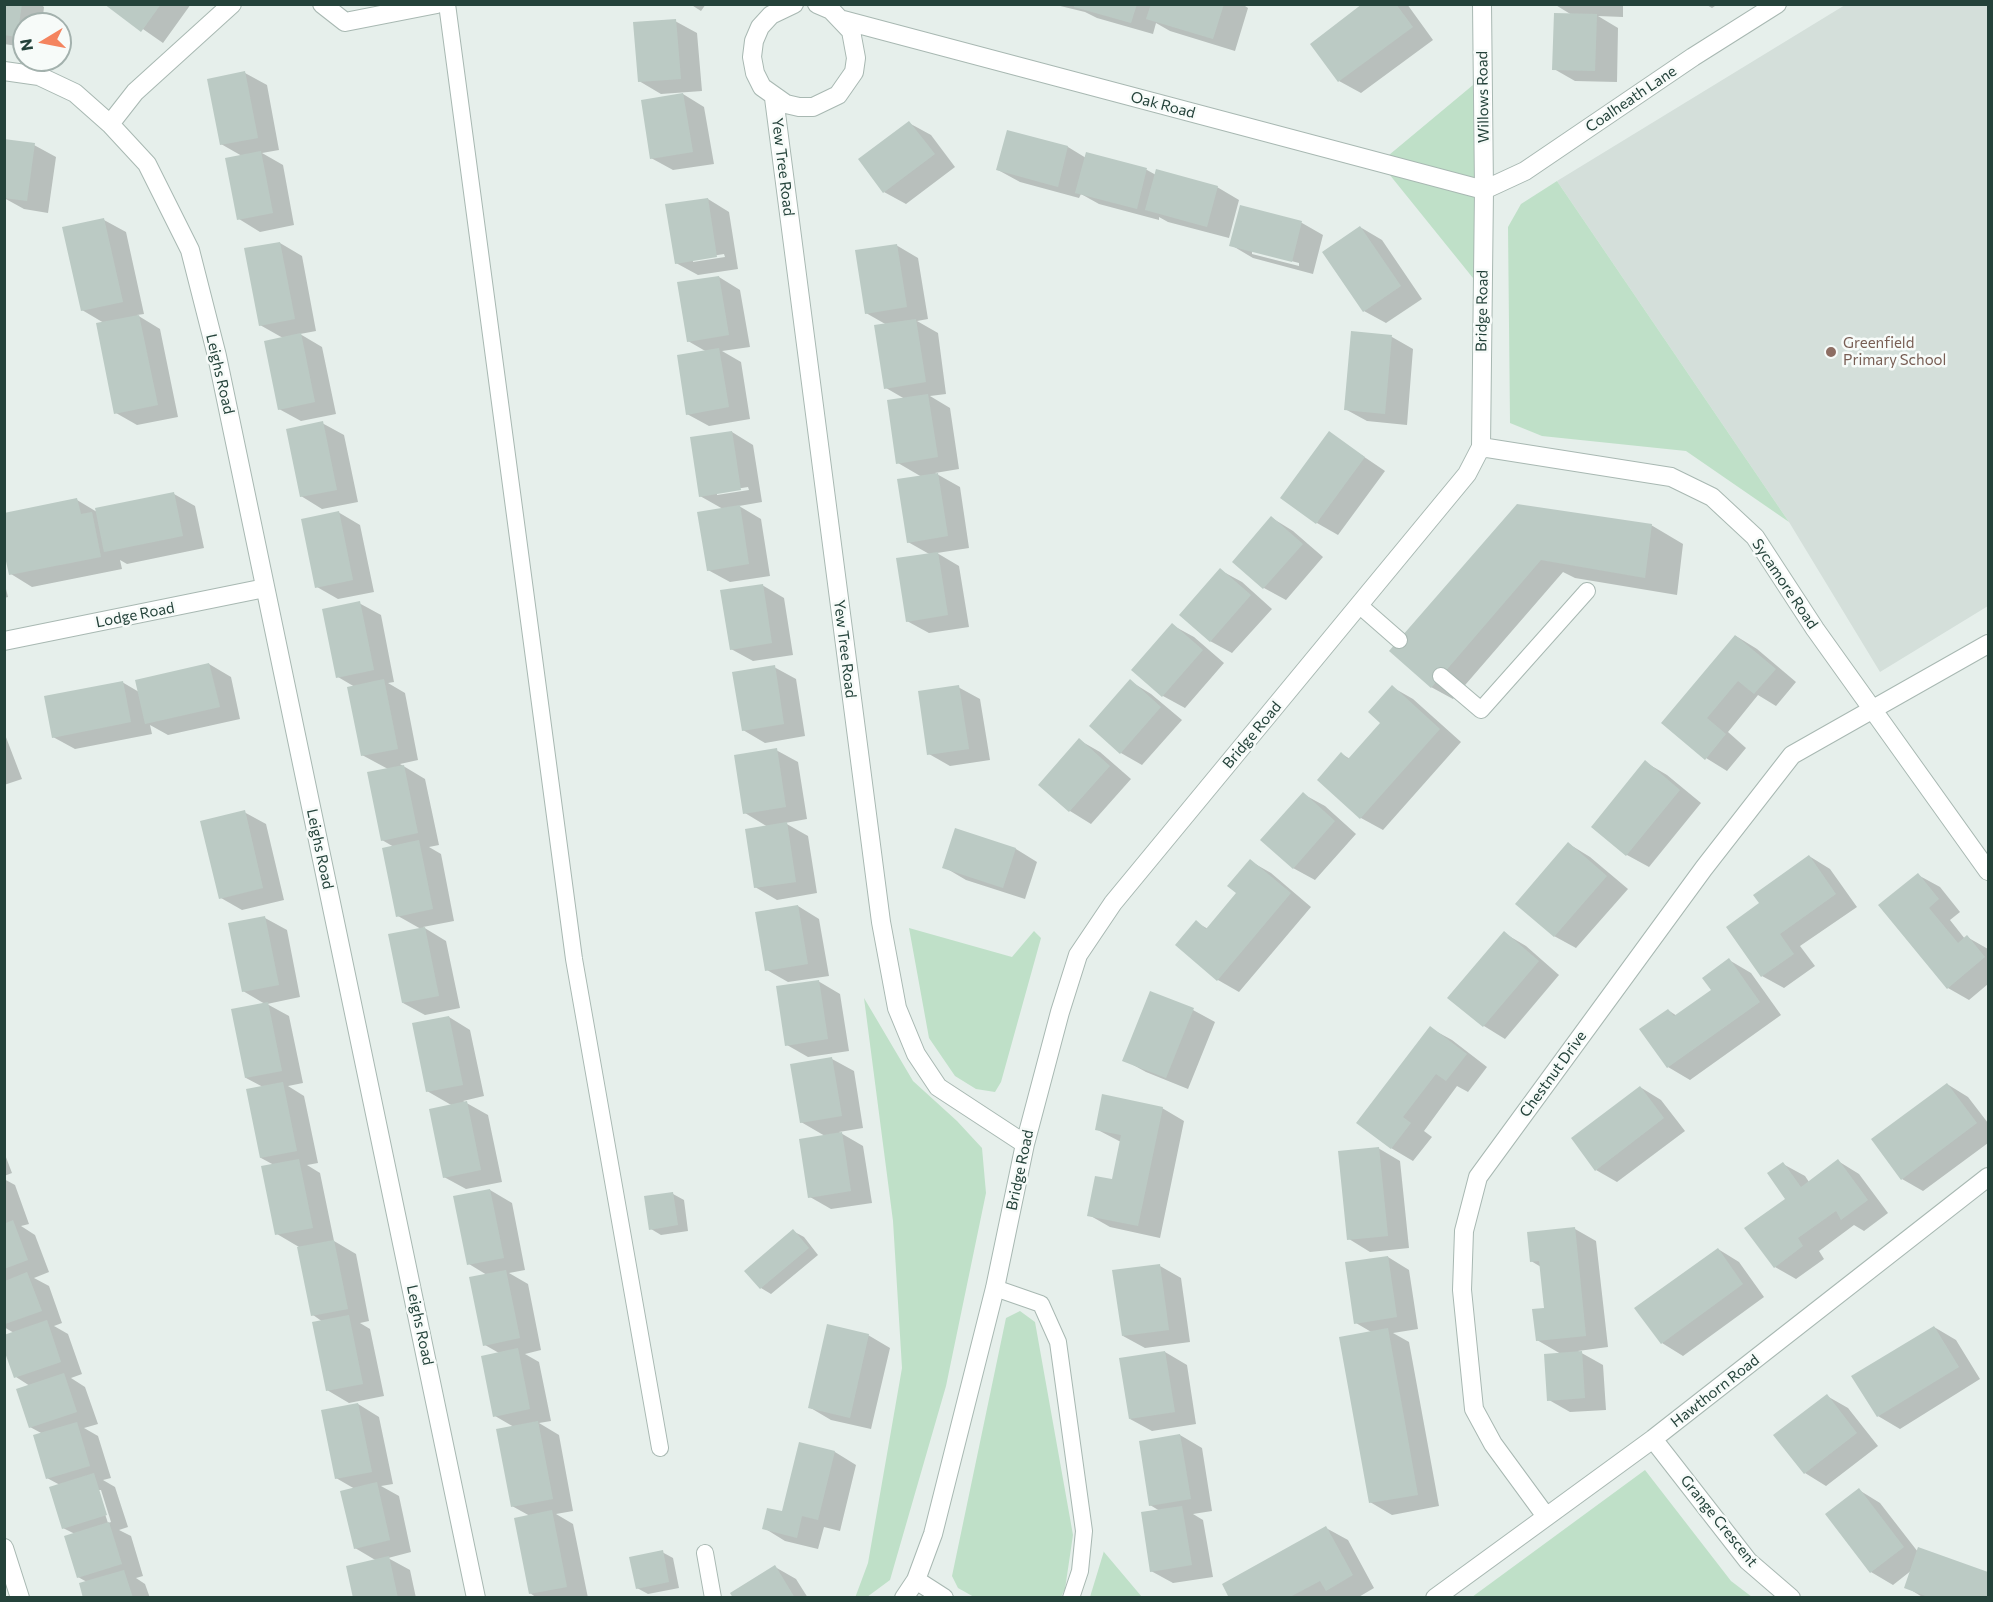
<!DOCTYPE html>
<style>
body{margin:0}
#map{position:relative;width:1993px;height:1602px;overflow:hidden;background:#e6efeb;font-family:Commissioner,sans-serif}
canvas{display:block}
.frame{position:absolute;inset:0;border:6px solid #24423a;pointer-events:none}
.north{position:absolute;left:12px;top:12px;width:60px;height:60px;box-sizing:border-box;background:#f7fbf9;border:2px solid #a3b1ad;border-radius:50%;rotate:260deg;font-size:16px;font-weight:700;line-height:24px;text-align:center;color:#24423a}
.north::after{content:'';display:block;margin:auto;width:21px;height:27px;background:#f4845f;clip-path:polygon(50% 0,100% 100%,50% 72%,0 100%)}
</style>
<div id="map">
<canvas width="1993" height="1602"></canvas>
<div class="frame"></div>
<div class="north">N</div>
</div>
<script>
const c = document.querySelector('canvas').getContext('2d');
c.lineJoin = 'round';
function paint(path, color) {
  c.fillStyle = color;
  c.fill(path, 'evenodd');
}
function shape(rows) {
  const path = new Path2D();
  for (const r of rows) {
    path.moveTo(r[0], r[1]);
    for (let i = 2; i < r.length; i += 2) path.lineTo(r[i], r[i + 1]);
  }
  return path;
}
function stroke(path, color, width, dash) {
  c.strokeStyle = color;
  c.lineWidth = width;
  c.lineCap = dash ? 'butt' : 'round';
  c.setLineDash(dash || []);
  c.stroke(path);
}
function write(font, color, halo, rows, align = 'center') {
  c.font = font + ' Commissioner,sans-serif';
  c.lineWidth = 5;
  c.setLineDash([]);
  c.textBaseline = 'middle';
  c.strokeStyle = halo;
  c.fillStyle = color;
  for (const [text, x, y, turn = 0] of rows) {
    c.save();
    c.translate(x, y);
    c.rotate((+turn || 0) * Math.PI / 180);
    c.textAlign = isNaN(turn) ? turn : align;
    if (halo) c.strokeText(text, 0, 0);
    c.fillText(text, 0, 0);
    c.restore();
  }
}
paint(shape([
 [1845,5,1988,5,1988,606,1880,672,1789,522,1557,181]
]), '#d4dfda');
paint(shape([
 [1479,80,1480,185,1383,160],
 [1385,169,1479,193,1477,283],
 [1557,181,1789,522,1686,451,1542,436,1510,423,1508,227,1521,204],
 [909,928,1012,957,1034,931,1041,938,1001,1082,995,1092,976,1089,955,1076,929,1038],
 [864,998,913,1081,957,1121,982,1148,986,1193,946,1386,890,1580,867,1597,855,1598,868,1563,902,1368,893,1221],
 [1020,1311,1035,1322,1073,1535,1065,1589,1061,1597,974,1597,958,1588,952,1576,1006,1318],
 [1645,1470,1731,1581,1752,1597,1472,1597],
 [1104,1551,1104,1552,1142,1597,1090,1597]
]), '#bfe0c8');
paint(shape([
 [4,4,40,4,44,7,42,24,24,24,24,47,4,44],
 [107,4,191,4,163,43],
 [690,4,706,4,701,11],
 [1052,4,1242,4,1248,8,1235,51,1170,31,1156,23,1153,34,1097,18,1085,12],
 [1365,4,1407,4,1433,40,1361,93,1339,81],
 [1554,4,1623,4,1623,17,1598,16,1618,28,1617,82,1575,81,1554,69,1572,15],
 [1705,4,1718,4,1712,8],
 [675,21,697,33,702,91,661,94,639,81],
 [245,73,267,85,279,150,262,153,283,165,294,225,260,232,239,219,242,156,221,144],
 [683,94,704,107,714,164,673,170,651,158],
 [909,123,931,135,955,167,906,204,884,192],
 [1008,131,1068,147,1086,158,1087,154,1147,170,1156,175,1217,187,1239,200,1229,238,1168,222,1159,217,1159,220,1099,204,1081,194,1079,198,1020,182,998,170],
 [4,141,34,145,56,157,48,213,24,209,4,198],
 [708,199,729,212,738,269,698,275,676,263],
 [724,254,725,257,693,262,693,259],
 [1241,207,1302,223,1323,235,1313,274,1253,258,1231,245],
 [1252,251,1299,263,1299,266,1252,254],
 [104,220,126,232,144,314,137,315,160,329,178,417,137,425,116,413,104,323,82,310],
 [1360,227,1382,240,1422,299,1386,323,1364,311],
 [280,243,302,256,316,331,300,334,322,347,336,414,301,421,279,409,283,338,260,325],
 [896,245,918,258,928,319,917,321,938,333,946,394,930,396,950,408,959,469,935,473,960,487,969,548,937,553,959,566,969,627,929,633,907,621,931,555,908,542,922,477,898,463,905,399,886,388,887,325,866,313],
 [719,277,740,290,750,347,722,351,741,362,750,419,709,426,687,414,707,352,688,341],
 [1352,333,1392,337,1413,349,1407,425,1367,421,1345,409],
 [322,423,344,435,358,502,322,509,301,496],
 [732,432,753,445,762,502,739,506,761,519,770,576,730,582,708,570,723,509,700,496],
 [748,487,749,490,717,495,717,492],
 [1329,433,1385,471,1338,535,1317,523],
 [174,494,195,506,204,548,127,564,120,560,122,569,32,587,11,574,77,500,97,512],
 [1518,506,1651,525,1683,544,1677,595,1575,578,1563,572,1453,699,1431,687],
 [338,512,360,525,374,592,338,599,317,587],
 [1272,518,1293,531,1323,557,1286,600,1264,588,1234,562],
 [1220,570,1242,582,1272,609,1232,653,1210,641],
 [4,581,8,597,4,598],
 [762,585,784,598,793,655,753,661,731,649],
 [359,603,381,615,394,682,388,683,405,693,418,760,400,764,425,779,439,845,429,847,441,854,454,921,423,927,446,941,460,1008,425,1015,403,1003,421,929,398,916,394,847,382,840,388,769,362,755,355,687,338,677],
 [1172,625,1194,637,1224,663,1185,708,1163,696,1133,669],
 [1736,636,1757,649,1796,682,1776,706,1758,695,1728,732,1746,748,1727,771,1706,758,1663,723],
 [209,664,231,677,240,719,168,735,150,725,152,734,75,749,53,737,122,682,139,692],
 [774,667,796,679,805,736,765,743,743,730],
 [1130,681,1151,694,1182,720,1142,765,1121,753],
 [958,687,980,699,990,760,950,766,929,754],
 [1392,687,1413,699,1461,742,1383,830,1361,818,1319,780,1342,754,1350,759,1382,723],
 [4,732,22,779,4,785],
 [1079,740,1100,752,1131,779,1091,824,1070,811,1040,785],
 [776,750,798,762,807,819,785,823,808,836,817,893,777,900,755,887,768,827,745,813],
 [1645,762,1667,775,1701,803,1649,867,1627,855,1593,826],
 [1303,794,1325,806,1356,834,1315,880,1293,868],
 [244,812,266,824,284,900,242,910,221,898],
 [956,830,1016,849,1037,862,1025,899,966,880,944,867],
 [1569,844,1590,857,1628,889,1576,948,1554,936],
 [1809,856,1830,869,1857,907,1800,946,1815,966,1784,988,1762,976,1761,904],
 [1250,861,1271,873,1311,907,1239,992,1218,980,1196,922,1208,929,1238,893],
 [1918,875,1940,887,1960,912,1950,920,1965,939,1967,937,1988,949,1988,984,1969,1000,1948,988],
 [798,906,819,919,829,976,788,982,767,970],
 [265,918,287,930,300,997,267,1004,289,1016,303,1083,288,1086,304,1096,318,1163,307,1165,320,1173,334,1241,356,1254,369,1321,360,1323,370,1329,384,1396,349,1403,327,1390,323,1322,313,1315,299,1247,277,1234,274,1165,261,1158,263,1087,246,1078,265,1004,243,991],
 [1504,933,1526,946,1559,975,1505,1039,1484,1026,1449,998],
 [1729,960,1751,973,1781,1015,1690,1080,1668,1067,1641,1030,1668,1010,1677,1016,1713,990],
 [818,981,840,994,849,1051,808,1057,787,1045],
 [1193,1010,1215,1022,1188,1089,1146,1072,1124,1060],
 [449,1017,470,1030,484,1096,463,1101,488,1115,502,1182,466,1189,444,1177,453,1106,427,1091],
 [1430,1028,1452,1040,1487,1067,1468,1092,1457,1086,1424,1131,1432,1137,1413,1161,1391,1148],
 [832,1059,854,1071,863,1128,839,1132,863,1146,872,1203,831,1209,810,1197,825,1136,801,1122],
 [1947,1084,1968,1097,1988,1123,1988,1143,1923,1191,1902,1179],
 [1640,1087,1661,1100,1685,1131,1617,1182,1596,1170],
 [1162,1108,1184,1121,1160,1238,1110,1227,1089,1215,1113,1181,1121,1142,1096,1129],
 [1378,1148,1400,1161,1409,1248,1370,1252,1349,1239],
 [4,1152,12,1173,4,1176],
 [1838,1161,1859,1174,1888,1213,1864,1231,1854,1225,1819,1251,1824,1259,1796,1279,1775,1267,1787,1199,1783,1164,1805,1176,1809,1182],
 [4,1179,15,1185,29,1224,21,1226,35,1235,49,1272,34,1278,49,1286,62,1323,54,1326,68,1334,82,1374,71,1378,85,1387,98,1424,84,1428,98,1436,111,1478,103,1480,115,1487,128,1527,119,1530,131,1536,143,1576,136,1578,145,1584,150,1598,85,1598,87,1582,78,1577,75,1534,63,1528,60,1485,47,1478,43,1434,30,1427,30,1386,16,1377,14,1333,4,1327],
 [97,1490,101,1490,111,1522,108,1523],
 [490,1190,512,1203,525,1270,509,1273,528,1284,541,1350,525,1354,539,1362,551,1421,539,1423,559,1435,573,1511,556,1514,573,1524,588,1598,537,1598,530,1593,530,1516,512,1506,514,1427,495,1416,499,1353,485,1345,487,1275,469,1264],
 [673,1194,684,1200,688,1231,661,1235,651,1229],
 [1575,1229,1596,1241,1608,1347,1578,1351,1603,1365,1606,1410,1570,1412,1549,1400,1561,1354,1537,1340,1546,1309,1541,1267,1531,1261],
 [793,1231,804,1237,818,1255,771,1294,761,1288,746,1271],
 [1718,1249,1739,1262,1764,1297,1683,1356,1662,1343],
 [1388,1257,1409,1270,1418,1329,1393,1333,1409,1342,1439,1506,1392,1515,1370,1502,1373,1333,1356,1323],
 [1160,1266,1181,1278,1190,1342,1145,1348,1123,1336],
 [1934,1327,1956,1340,1980,1379,1900,1429,1878,1416,1853,1377],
 [868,1335,890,1348,871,1429,831,1420,809,1407],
 [1165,1352,1187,1365,1196,1424,1152,1431,1130,1419],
 [1827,1396,1848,1408,1878,1446,1826,1486,1805,1473],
 [358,1404,379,1417,393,1484,381,1486,399,1496,411,1552,388,1558,410,1570,416,1598,355,1598,377,1561,355,1548,355,1489,336,1478],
 [1180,1435,1202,1448,1212,1511,1193,1514,1203,1520,1213,1577,1173,1583,1151,1571,1160,1511,1150,1505],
 [800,1444,835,1452,856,1465,840,1531,824,1527,818,1549,785,1541,764,1528,783,1513],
 [1859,1490,1880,1503,1918,1552,1919,1549,1988,1574,1988,1598,1924,1598,1906,1587,1912,1570,1893,1585,1871,1572,1827,1515],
 [1326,1528,1348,1540,1374,1588,1357,1598,1231,1598],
 [662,1552,673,1558,679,1588,648,1594,637,1588],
 [775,1567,796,1579,808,1598,735,1598]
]), '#0003');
paint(shape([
 [4,4,22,4,17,37,4,35],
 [104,4,161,4,141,32],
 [1074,4,1137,4,1131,23,1074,7],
 [1151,4,1224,4,1213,39,1146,19],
 [1362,4,1396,4,1413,27,1338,82,1310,44],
 [1554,13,1597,14,1595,71,1552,70],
 [676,19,681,79,638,82,633,22],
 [245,71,258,138,220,145,207,79],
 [683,93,693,152,650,159,641,100],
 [909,121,935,154,883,193,858,159],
 [1007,130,1068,146,1058,187,996,170],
 [4,139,35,143,27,201,4,198],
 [261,151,273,213,237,220,225,158],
 [1086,152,1147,168,1137,209,1075,193],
 [1156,169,1218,186,1207,227,1145,210],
 [708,198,717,257,675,264,665,204],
 [1240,205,1302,221,1292,262,1229,246],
 [104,218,123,302,81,311,62,227],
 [1360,226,1401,286,1363,312,1322,252],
 [280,242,295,319,259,326,244,248],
 [897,244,907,307,865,314,855,250],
 [719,276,729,335,687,342,677,282],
 [139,315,158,405,114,414,96,323],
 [916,319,926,382,884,389,874,325],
 [1351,331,1392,335,1385,414,1344,410],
 [301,333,315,402,278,410,264,341],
 [719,348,729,407,686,415,677,355],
 [928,394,938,457,896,464,887,400],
 [323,421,337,490,300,497,286,429],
 [732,431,741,490,699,497,690,437],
 [1329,431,1365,457,1316,524,1280,498],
 [938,473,948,536,907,543,897,479],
 [174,492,183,536,104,552,95,508],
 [77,498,81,514,92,512,101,557,9,575,4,552,4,513],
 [1517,504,1652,524,1645,578,1541,560,1431,688,1389,651],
 [740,505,749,564,707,571,697,512],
 [339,511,353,580,315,588,301,519],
 [1271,516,1303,544,1263,589,1232,562],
 [938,552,948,615,906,622,896,558],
 [1220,568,1251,595,1210,642,1179,615],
 [763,584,772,643,730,650,720,590],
 [360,601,374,670,336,678,322,609],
 [1172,623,1203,650,1162,697,1131,670],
 [1735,635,1776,669,1754,694,1738,681,1707,718,1726,734,1705,760,1661,723],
 [209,663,220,707,145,724,135,680],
 [775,665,784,724,742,731,732,672],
 [384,679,398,749,361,756,347,687],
 [1130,679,1161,707,1120,754,1089,726],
 [123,681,131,722,52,738,44,696],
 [959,685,969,749,927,755,918,691],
 [1392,685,1440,729,1360,819,1317,780,1341,752,1348,759,1380,723,1368,712],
 [1079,738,1110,766,1069,812,1038,785],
 [777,748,786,807,743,814,734,755],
 [1645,760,1680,790,1626,856,1591,827],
 [404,765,418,833,381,841,367,772],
 [1303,792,1335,821,1293,869,1260,840],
 [245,810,263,888,219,899,200,821],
 [787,822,796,882,754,888,745,829],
 [955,828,1016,848,1003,888,942,868],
 [419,840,433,909,396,917,382,848],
 [1568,842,1607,876,1554,937,1515,904],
 [1809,855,1836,894,1780,934,1794,954,1761,977,1726,927,1759,903,1753,895],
 [1250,859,1291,893,1217,981,1175,945,1196,920,1206,929,1236,893,1227,886],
 [1918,873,1939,899,1929,908,1958,943,1967,935,1985,957,1947,989,1878,905],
 [798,905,808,964,765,971,755,912],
 [265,916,279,985,242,992,228,923],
 [425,927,439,996,402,1003,388,934],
 [1504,931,1539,961,1483,1027,1447,998],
 [1729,958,1760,1002,1667,1068,1639,1029,1668,1009,1674,1016,1711,990,1702,978],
 [819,980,828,1039,785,1046,776,986],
 [1150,991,1194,1008,1166,1078,1122,1061],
 [268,1002,282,1071,245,1078,231,1009],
 [449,1016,463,1085,426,1092,412,1023],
 [1430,1026,1467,1054,1446,1081,1436,1074,1403,1117,1411,1123,1391,1149,1356,1123],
 [832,1057,842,1116,800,1123,790,1064],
 [283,1082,297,1151,260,1158,246,1089],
 [1947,1083,1977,1123,1901,1180,1871,1139],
 [1640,1086,1664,1118,1595,1171,1571,1138],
 [1102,1094,1163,1107,1138,1226,1087,1216,1095,1176,1112,1179,1121,1135,1095,1130],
 [467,1101,481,1170,443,1178,429,1109],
 [842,1132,851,1191,808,1198,799,1139],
 [1379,1147,1388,1236,1347,1240,1338,1151],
 [299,1159,313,1228,275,1235,261,1166],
 [1838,1159,1868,1200,1841,1220,1836,1211,1798,1238,1803,1246,1774,1268,1744,1228,1785,1199,1767,1173,1783,1162,1801,1187],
 [490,1189,504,1258,467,1265,453,1196],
 [673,1192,678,1225,649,1230,644,1196],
 [13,1220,28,1260,4,1269,4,1224],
 [1575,1227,1586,1336,1536,1341,1532,1309,1544,1308,1539,1261,1530,1262,1527,1232],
 [793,1229,809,1248,760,1289,744,1271],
 [334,1240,348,1309,311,1316,297,1247],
 [1718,1248,1743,1284,1661,1344,1634,1308],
 [1388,1256,1397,1317,1354,1324,1345,1262],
 [1160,1264,1169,1330,1122,1336,1112,1270],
 [506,1270,520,1338,483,1346,469,1277],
 [27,1272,42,1311,5,1324,5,1281],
 [349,1315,363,1384,326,1391,312,1322],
 [47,1320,61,1362,14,1378,4,1350,4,1335],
 [827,1324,869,1334,850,1418,808,1408],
 [1934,1326,1959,1367,1877,1417,1851,1376],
 [1388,1328,1418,1495,1369,1503,1339,1337],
 [518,1348,530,1409,493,1417,481,1356],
 [1165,1351,1175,1412,1129,1419,1119,1358],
 [1582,1351,1585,1398,1547,1401,1544,1354],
 [64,1373,77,1412,29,1428,16,1389],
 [1827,1394,1857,1433,1804,1474,1773,1435],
 [358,1403,372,1472,335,1479,321,1410],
 [538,1421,553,1499,511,1507,496,1429],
 [77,1422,90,1466,46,1479,33,1435],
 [1180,1434,1191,1499,1149,1506,1139,1441],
 [799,1442,835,1451,818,1520,802,1516,797,1538,762,1529,767,1508,782,1511],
 [94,1473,107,1515,62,1529,49,1487],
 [377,1482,390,1540,354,1549,340,1491],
 [1859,1488,1904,1547,1870,1573,1825,1514],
 [1182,1506,1192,1565,1150,1572,1141,1512],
 [552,1510,567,1587,529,1594,514,1518],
 [109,1522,122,1564,77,1578,64,1536],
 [1326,1526,1353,1575,1326,1591,1320,1581,1288,1598,1229,1598,1222,1584],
 [1918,1547,1988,1572,1988,1598,1931,1598,1904,1588],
 [663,1550,669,1582,636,1589,629,1557],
 [389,1556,398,1598,353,1598,346,1566],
 [775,1565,795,1598,733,1598,730,1593],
 [124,1570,133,1598,83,1598,79,1583]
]), '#bbcac4');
const service = shape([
 [447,4,574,959,660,1448],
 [1359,605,1399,640],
 [1441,676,1481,710,1587,591],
 [995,1288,1041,1304,1058,1342,1084,1531,1080,1571,1071,1598],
 [705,1553,713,1598]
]);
const minor = shape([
 [322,4,345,22,437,4],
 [794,4,771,15,760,27,754,41,752,57,755,73,762,87,786,104,799,107,813,107,838,95,854,72,856,58,851,31,831,10,817,4],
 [843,20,1484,190],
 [4,71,39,76,75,93,110,124,147,164,190,250,217,356,476,1598],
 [774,98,881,922,897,1008,916,1054,938,1087,1025,1144],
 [110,124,135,92,232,4],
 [1484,190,1525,171,1693,57,1777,4],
 [1481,447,1671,477,1712,497,1755,537,1815,629,1988,871],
 [4,641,265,588],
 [1653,1439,1748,1561,1791,1598],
 [1545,1515,1493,1444,1474,1409,1462,1290,1464,1231,1478,1177,1704,868,1792,755,1988,644],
 [4,1548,20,1598],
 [916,1580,944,1598],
 [904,1598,916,1580,933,1534,995,1288,1025,1144,1060,1012,1078,955,1113,903,1467,474,1481,447,1484,190,1482,4],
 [1435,1598,1653,1439,1988,1177]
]);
stroke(service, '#a8b8b2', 18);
stroke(minor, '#a8b8b2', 20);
stroke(service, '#fff', 16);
stroke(minor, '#fff', 18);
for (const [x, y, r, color] of [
 [1831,352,6,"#8d6e63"]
]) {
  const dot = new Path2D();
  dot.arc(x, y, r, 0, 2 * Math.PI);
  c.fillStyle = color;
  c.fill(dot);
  stroke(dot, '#f7fbf9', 2);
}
write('15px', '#24423a', '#f7fbf9', [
 ["Willows Road",1483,97,-91],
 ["Coalheath Lane",1631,99,-34],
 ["Oak Road",1163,105,15],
 ["Yew Tree Road",783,167,83],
 ["Bridge Road",1482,311,-89],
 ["Leighs Road",220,374,77],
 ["Sycamore Road",1785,584,56],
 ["Lodge Road",135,615,-11],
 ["Yew Tree Road",845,649,83],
 ["Bridge Road",1252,735,-50],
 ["Leighs Road",320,849,78],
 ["Chestnut Drive",1553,1074,-54],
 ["Bridge Road",1020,1170,-78],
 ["Leighs Road",420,1325,78],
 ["Hawthorn Road",1715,1391,-38],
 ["Grange Crescent",1719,1521,51]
]);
write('15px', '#785e54', '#f7fbf9', [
 ["Greenfield",1843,343],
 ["Primary School",1843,360]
], 'left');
</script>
